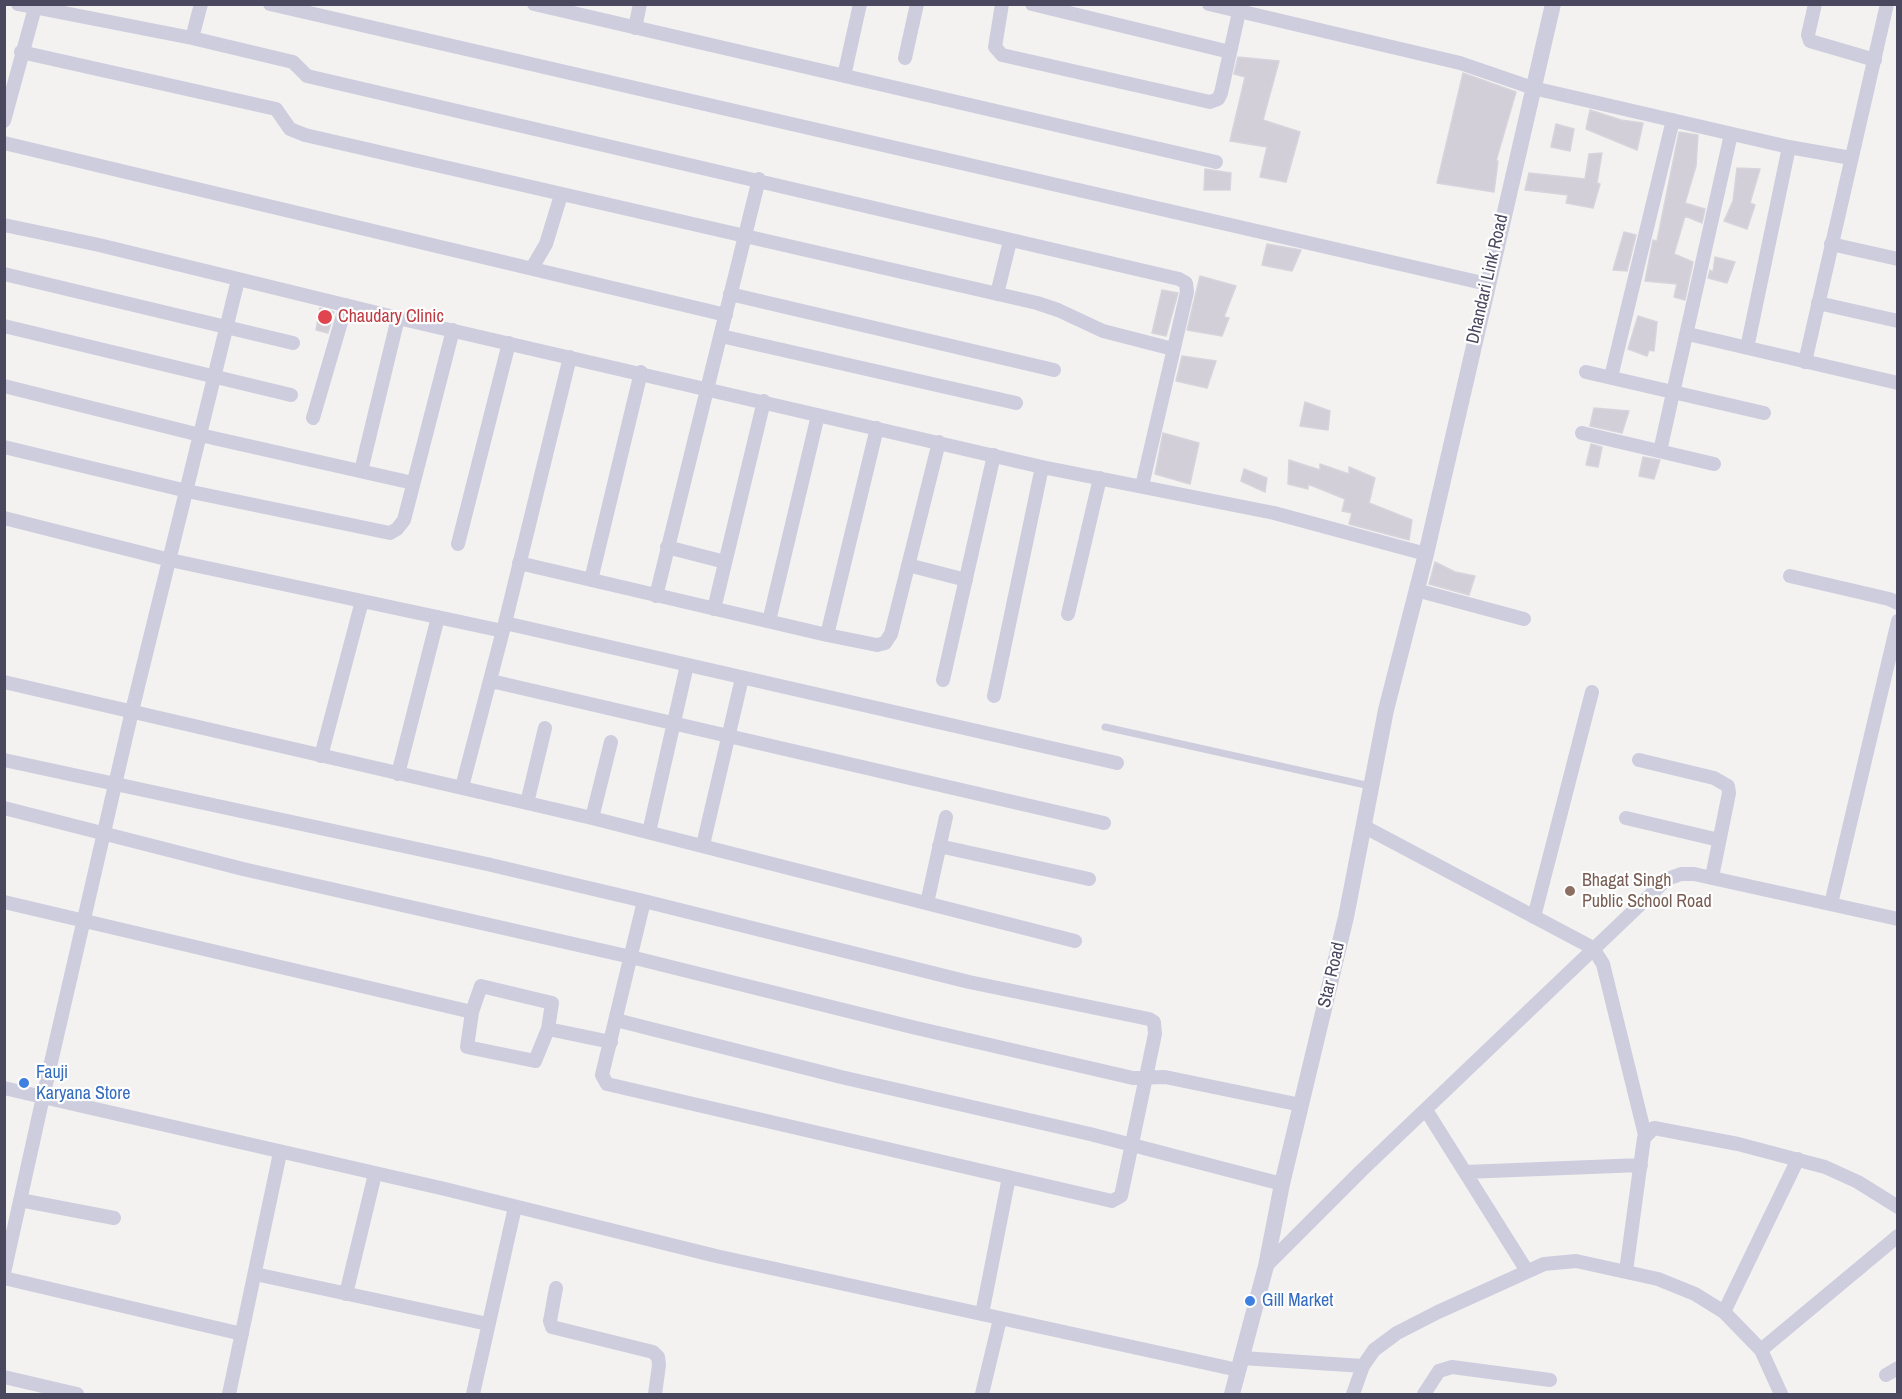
<!DOCTYPE html>
<style>
body{margin:0}
#map{position:relative;width:1902px;height:1399px;overflow:hidden;background:#f3f2f1;font-family:"Archivo Narrow",sans-serif}
canvas{display:block}
.frame{position:absolute;inset:0;border:6px solid #4a485f;pointer-events:none}
</style>
<div id="map">
<canvas width="1902" height="1399"></canvas>
<div class="frame"></div>
</div>
<script>
const c = document.querySelector('canvas').getContext('2d');
c.lineJoin = 'round';
function paint(path, color) {
  c.fillStyle = color;
  c.fill(path, 'evenodd');
}
function shape(rows) {
  const path = new Path2D();
  for (const r of rows) {
    path.moveTo(r[0], r[1]);
    for (let i = 2; i < r.length; i += 2) path.lineTo(r[i], r[i + 1]);
  }
  return path;
}
function stroke(path, color, width, dash) {
  c.strokeStyle = color;
  c.lineWidth = width;
  c.lineCap = dash ? 'butt' : 'round';
  c.setLineDash(dash || []);
  c.stroke(path);
}
function write(font, color, halo, rows, align = 'center') {
  c.font = font + ' "Archivo Narrow",sans-serif';
  c.lineWidth = 4.5;
  c.setLineDash([]);
  c.textBaseline = 'middle';
  c.strokeStyle = halo;
  c.fillStyle = color;
  for (const [text, x, y, turn = 0] of rows) {
    c.save();
    c.translate(x, y);
    c.rotate((+turn || 0) * Math.PI / 180);
    c.textAlign = isNaN(turn) ? turn : align;
    if (halo) c.strokeText(text, 0, 0);
    c.fillText(text, 0, 0);
    c.restore();
  }
}
const building = shape([
 [1238,57,1279,61,1263,120,1300,132,1286,182,1260,177,1267,147,1230,141,1245,77,1234,74,1238,57],
 [1463,73,1516,92,1496,161,1498,161,1494,192,1437,183,1463,73],
 [1590,110,1621,120,1643,123,1637,150,1586,129,1590,110],
 [1556,124,1574,129,1570,151,1551,147,1556,124],
 [1679,132,1698,135,1696,166,1685,203,1705,209,1702,223,1685,216,1674,254,1693,262,1685,300,1674,297,1677,284,1645,281,1653,240,1657,241,1679,132],
 [1602,153,1597,183,1600,184,1593,208,1566,203,1568,195,1525,190,1529,173,1585,179,1589,154,1602,153],
 [1737,168,1760,169,1750,203,1755,205,1747,229,1724,221,1733,201,1737,168],
 [1205,169,1231,173,1230,190,1204,190,1205,169],
 [1624,232,1636,235,1627,271,1613,270,1624,232],
 [1267,244,1301,250,1292,271,1262,265,1267,244],
 [1715,257,1735,262,1727,283,1708,278,1710,270,1713,272,1715,257],
 [1200,276,1236,286,1224,317,1229,318,1222,336,1187,330,1200,276],
 [1162,290,1178,293,1166,336,1152,333,1162,290],
 [320,308,334,312,328,333,316,330,320,308],
 [1638,316,1657,322,1654,351,1649,350,1647,356,1628,349,1638,316],
 [1182,356,1216,361,1207,388,1176,381,1182,356],
 [1305,402,1330,411,1328,430,1300,426,1305,402],
 [1594,408,1629,411,1622,433,1590,426,1594,408],
 [1163,433,1199,443,1190,484,1155,474,1163,433],
 [1591,444,1602,447,1598,467,1586,465,1591,444],
 [1643,457,1660,460,1654,479,1639,476,1643,457],
 [1289,460,1320,470,1320,464,1349,474,1349,467,1375,478,1369,503,1412,520,1409,540,1349,524,1352,513,1342,511,1345,499,1308,484,1308,489,1288,484,1289,460],
 [1244,469,1267,478,1265,492,1241,481,1244,469],
 [1435,562,1455,572,1475,576,1469,595,1429,584,1435,562]
]);
paint(building, '#d2cfd8');
stroke(building, '#d7d4dc', 1.5);
stroke(shape([
 [1105,727,1370,786]
]), '#cecdde', 7);
stroke(shape([
 [18,4,192,38,293,62,307,76,1179,279,1186,283,1187,292,1142,486],
 [270,4,1487,284],
 [534,4,1216,162],
 [1002,4,995,47,1002,55,1210,102,1218,99,1221,93,1239,12],
 [1032,4,1230,52],
 [1209,4,1460,63,1533,88,1789,147,1851,158],
 [1815,4,1808,35,1810,41,1875,60],
 [635,28,640,4],
 [192,38,201,4],
 [21,52,276,109,290,129,305,135,1037,303,1058,310,1103,331,1173,349],
 [905,58,917,4],
 [844,76,860,4],
 [4,121,36,4],
 [4,143,726,315],
 [4,225,99,245,398,318,1042,467,1274,513,1426,554],
 [1831,244,1898,259],
 [532,268,546,244,561,195],
 [4,274,293,343],
 [238,280,132,711,43,1097,445,1189,716,1256,1238,1370],
 [730,294,1054,370],
 [997,294,1010,241],
 [1818,303,1898,321],
 [4,326,291,395],
 [1688,334,1898,383],
 [721,336,1016,403],
 [1747,348,1789,147],
 [1805,362,1887,4],
 [1586,372,1764,413],
 [1611,377,1673,120],
 [4,386,200,435,413,483],
 [313,418,346,305],
 [1582,433,1714,464],
 [4,447,187,491,390,533,397,529,404,520,453,330],
 [1660,451,1731,134],
 [361,471,398,318],
 [4,518,170,560,503,631],
 [458,544,509,343],
 [667,547,725,562],
 [519,563,827,635,877,645,885,643,891,634,939,442],
 [908,565,966,580],
 [1790,576,1889,599,1898,603],
 [591,580,641,372],
 [1416,590,1524,619],
 [656,596,759,179],
 [714,609,764,401],
 [1068,614,1100,478],
 [769,621,818,415],
 [505,623,1117,763],
 [827,635,877,428],
 [943,680,994,455],
 [491,681,1104,823],
 [4,682,592,818,1075,941],
 [994,696,1042,467],
 [321,756,362,601],
 [4,760,487,864,644,901,969,982,1149,1019,1154,1022,1155,1034,1121,1196,1112,1201,607,1084,602,1075,644,901],
 [1639,760,1714,778,1728,786,1729,793,1712,877],
 [398,774,438,617],
 [462,787,505,623,570,357],
 [527,803,545,728],
 [4,808,243,869,631,957,912,1027,1133,1078,1165,1077,1301,1105],
 [592,818,611,742],
 [1626,818,1719,840],
 [1363,826,1593,948,1603,964,1645,1135],
 [649,832,687,665],
 [703,845,742,678],
 [939,846,1089,879],
 [4,902,472,1012],
 [927,903,946,817],
 [1831,904,1898,621],
 [1534,917,1592,692],
 [481,986,552,1003,548,1029,535,1061,467,1047,472,1012,481,986],
 [616,1020,841,1077,1090,1134,1282,1184],
 [548,1029,611,1042],
 [4,1088,43,1097,4,1273],
 [1426,1110,1527,1271],
 [1465,1172,1641,1165],
 [20,1200,114,1218],
 [1266,1266,1362,1170,1667,879,1681,874,1694,874,1898,919],
 [1626,1271,1644,1138,1654,1128,1738,1144,1825,1167,1858,1182,1898,1207],
 [255,1274,488,1324],
 [4,1278,242,1334],
 [556,1288,550,1321,552,1327,653,1352,658,1357,659,1365,655,1394],
 [346,1294,375,1174],
 [1724,1312,1798,1159],
 [982,1314,1009,1177],
 [1761,1350,1898,1236],
 [1242,1358,1363,1366,1353,1394],
 [1363,1366,1374,1350,1397,1333,1438,1312,1544,1264,1576,1261,1658,1279,1695,1294,1724,1312,1761,1350,1781,1394],
 [1886,1375,1898,1368],
 [4,1377,77,1394],
 [229,1394,280,1153],
 [473,1394,515,1207],
 [982,1394,1000,1319],
 [1424,1394,1439,1371,1452,1367,1550,1380]
]), '#cecdde', 14);
stroke(shape([
 [1232,1394,1266,1266,1282,1184,1346,917,1386,710,1426,554,1553,4]
]), '#cecdde', 16);
for (const [x, y, r, color] of [
 [325,317,8,"#e0444e"],
 [1570,891,6,"#8d6e63"],
 [24,1083,6,"#3f7fe0"],
 [1250,1301,6,"#3f7fe0"]
]) {
  const dot = new Path2D();
  dot.arc(x, y, r, 0, 2 * Math.PI);
  c.fillStyle = color;
  c.fill(dot);
  stroke(dot, '#fff', 2);
}
write('18px', '#4a485f', '#fff', [
 ["Dhandari Link Road",1488,279,-77],
 ["Star Road",1332,975,-77]
]);
write('18px', '#be3a42', '#fff', [
 ["Chaudary Clinic",338,317]
], 'left');
write('18px', '#785e54', '#fff', [
 ["Bhagat Singh",1582,881],
 ["Public School Road",1582,902]
], 'left');
write('18px', '#366cbe', '#fff', [
 ["Fauji",36,1073],
 ["Karyana Store",36,1094],
 ["Gill Market",1262,1301]
], 'left');
</script>
